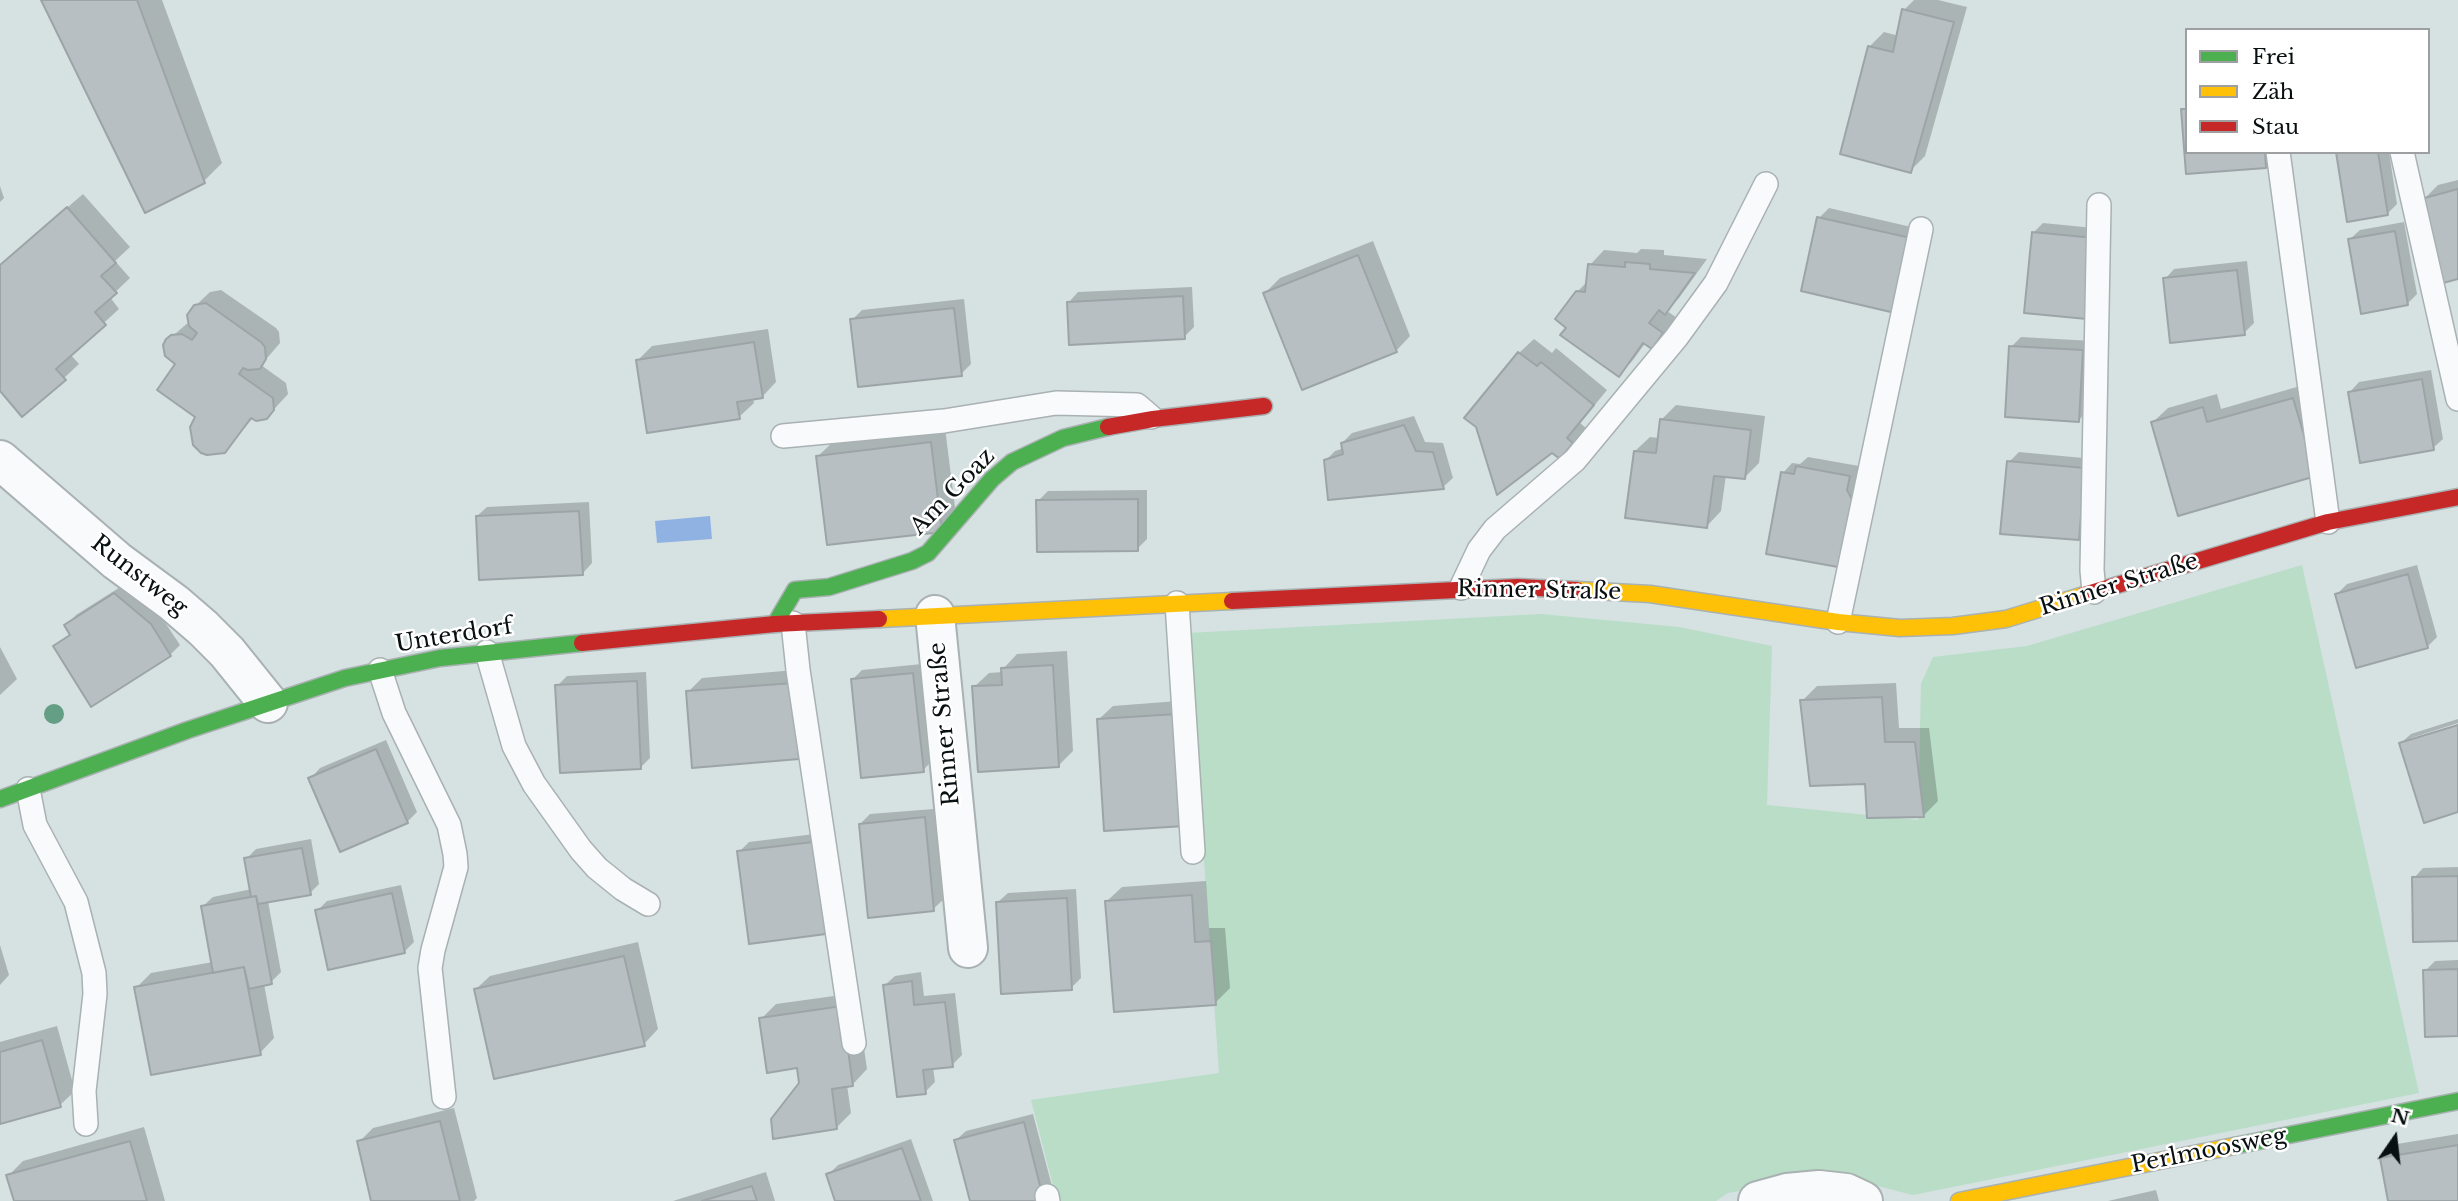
<!DOCTYPE html>
<meta charset="utf-8">
<style>
body{margin:0}
#map{position:relative;width:2458px;height:1201px;overflow:hidden;background:#d6e1e2;font-family:"Libre Baskerville",serif}
canvas{display:block}
.legend{position:absolute;left:2185px;top:28px;width:245px;height:126px;box-sizing:border-box;background:#fff;border:2px solid #9d9fa0;margin:0;padding:9px 12px;list-style:none;font-size:21px;color:#091011}
.legend li{display:flex;align-items:center;gap:14px;height:35px}
.legend b{width:35px;border:2px solid #9d9fa0}
.north{position:absolute;left:2360px;top:1103px;width:70px;height:70px;-webkit-text-stroke:5px #fff;paint-order:stroke;rotate:14deg;font-size:19px;font-weight:700;line-height:28px;text-align:center;color:#091011}
.north::after{content:'';display:block;margin:auto;width:24px;height:32px;background:#091011;clip-path:polygon(50% 0,100% 100%,50% 72%,0 100%)}
</style>
<div id="map">
<canvas width="2458" height="1201"></canvas>
<ul class="legend">
<li><b style="height:9px;background:#4caf50"></b>Frei</li>
<li><b style="height:9px;background:#ffc107"></b>Zäh</li>
<li><b style="height:9px;background:#c62828"></b>Stau</li>
</ul>
<div class="north">N</div>
</div>
<script>
const c = document.querySelector('canvas').getContext('2d');
c.lineJoin = 'round';
function paint(path, color) {
  c.fillStyle = color;
  c.fill(path, 'evenodd');
}
function shape(rows) {
  const path = new Path2D();
  for (const r of rows) {
    path.moveTo(r[0], r[1]);
    for (let i = 2; i < r.length; i += 2) path.lineTo(r[i], r[i + 1]);
  }
  return path;
}
function stroke(path, color, width, dash) {
  c.strokeStyle = color;
  c.lineWidth = width;
  c.lineCap = dash ? 'butt' : 'round';
  c.setLineDash(dash || []);
  c.stroke(path);
}
function write(font, color, halo, rows, align = 'center') {
  c.font = font + ' "Libre Baskerville",serif';
  c.lineWidth = 5;
  c.setLineDash([]);
  c.textBaseline = 'middle';
  c.strokeStyle = halo;
  c.fillStyle = color;
  for (const [text, x, y, turn = 0] of rows) {
    c.save();
    c.translate(x, y);
    c.rotate((+turn || 0) * Math.PI / 180);
    c.textAlign = isNaN(turn) ? turn : align;
    if (halo) c.strokeText(text, 0, 0);
    c.fillText(text, 0, 0);
    c.restore();
  }
}
paint(shape([
 [2302,565,2419,1093,1913,1195,1834,1175,1728,1193,1716,1201,1057,1201,1031,1100,1219,1073,1188,633,1541,614,1679,627,1772,646,1767,805,1918,820,1921,684,1933,657,2027,646]
]), '#b9ddc7');
paint(shape([
 [710,516,712,539,657,543,655,521]
]), '#8fb2e2');
paint(shape([
 [43,0,162,0,222,163,204,181],
 [1914,0,1938,0,1967,7,1925,156,1910,171,1870,46,1884,32,1899,36,1904,10],
 [2187,106,2187,152,2275,152,2275,157,2266,167,2188,172,2183,110],
 [2337,152,2389,152,2397,204,2388,213],
 [2458,180,2458,277,2423,200,2438,185],
 [0,186,4,198,0,202],
 [83,194,130,247,115,261,130,278,110,297,119,309,70,354,79,364,64,378,0,389,0,266],
 [1829,208,1920,229,1904,301,1819,218],
 [2404,222,2417,294,2407,304,2350,239,2360,230],
 [2043,223,2104,229,2096,307,2033,233],
 [1373,241,1410,336,1396,351,1265,293,1280,278],
 [1641,249,1664,250,1664,255,1707,259,1679,298,1667,311,1677,318,1666,332,1652,347,1646,342,1633,360,1619,375,1568,327,1577,292,1588,281,1590,265,1604,250,1637,253],
 [2247,261,2254,323,2244,333,2165,279,2174,269],
 [1192,287,1194,327,1184,337,1069,302,1078,292],
 [221,290,276,328,279,332,280,343,261,365,286,383,288,394,267,417,253,418,224,451,197,416,168,340,190,321,191,310,210,292],
 [964,299,971,364,961,374,852,320,862,310],
 [768,329,776,382,762,397,753,398,754,403,739,417,638,360,652,346],
 [2021,337,2092,341,2088,410,2079,420,2011,347],
 [1534,339,1552,353,1556,348,1607,390,1580,423,1586,428,1560,457,1552,451,1519,353],
 [2431,370,2443,439,2433,448,2350,392,2359,382],
 [2307,384,2329,460,2153,422,2168,408,2217,394,2221,409],
 [1676,405,1765,416,1759,463,1745,477,1726,475,1721,511,1707,526,1635,451,1650,437,1659,438,1661,420],
 [1414,416,1425,442,1443,443,1453,478,1443,487,1325,461,1335,451,1344,448,1342,443,1352,433],
 [945,428,956,515,941,530,818,456,833,442],
 [2019,452,2094,459,2088,529,2078,539,2009,462],
 [1808,457,1859,466,1856,480,1868,501,1858,557,1783,473,1792,463,1800,464],
 [1147,490,1147,539,1137,549,1038,501,1048,491],
 [589,502,592,563,583,573,477,516,487,507],
 [2417,565,2437,637,2427,647,2337,594,2347,584],
 [125,584,160,615,180,645,170,655,55,646,71,633,66,625,76,615],
 [0,647,17,679,0,695],
 [1067,651,1073,751,1059,765,974,687,989,673,1003,672,1003,669,1017,654],
 [922,664,933,760,923,770,852,680,862,670],
 [807,669,813,743,798,758,688,692,702,678],
 [646,672,650,758,640,768,557,686,567,676],
 [1896,683,1899,728,1929,728,1938,801,1923,816,1866,782,1802,701,1817,686],
 [1191,700,1199,809,1098,720,1113,706],
 [2458,719,2458,723,2411,738,2411,741,2458,727,2458,810,2401,743,2411,734],
 [386,740,417,812,407,822,341,850,311,778,320,768],
 [934,809,943,900,933,909,860,824,870,814],
 [823,833,835,923,825,933,739,852,749,842],
 [311,839,319,884,310,893,268,901,281,972,271,982,264,984,274,1038,260,1053,136,988,151,973,213,962,203,906,213,897,252,889,246,859,256,849],
 [2458,867,2458,940,2414,878,2423,868],
 [1206,881,1209,928,1225,928,1230,988,1215,1003,1107,901,1122,887],
 [401,885,414,942,404,952,317,911,327,901],
 [1076,889,1081,978,1071,988,998,902,1008,893],
 [638,942,658,1029,644,1044,475,990,490,976],
 [0,945,9,975,0,985],
 [2458,960,2458,1034,2425,971,2435,961],
 [921,972,924,996,955,993,962,1055,952,1065,933,1067,935,1082,925,1092,885,985,895,976],
 [856,993,867,1069,853,1084,847,1085,851,1113,837,1127,798,1066,761,1019,776,1004],
 [57,1026,75,1091,60,1105,0,1122,0,1042],
 [454,1108,477,1198,474,1201,373,1201,359,1142,373,1128],
 [1033,1114,1054,1194,972,1201,956,1140,966,1131],
 [144,1127,165,1201,16,1201,8,1176,23,1161],
 [2458,1134,2458,1201,2390,1201,2382,1158,2397,1144],
 [911,1139,933,1201,837,1201,828,1175,838,1165],
 [766,1172,775,1201,673,1201],
 [2156,1190,2159,1201,2108,1201]
]), '#0003');
const building = shape([
 [41,0,137,0,205,183,145,213,41,0],
 [1902,9,1954,22,1911,173,1840,154,1868,46,1893,52,1902,9],
 [2181,109,2187,109,2187,152,2265,152,2266,168,2186,174,2181,109],
 [2336,152,2378,152,2388,215,2347,222,2336,152],
 [2458,189,2458,279,2443,283,2421,199,2458,189],
 [67,207,116,263,101,276,117,293,95,312,106,325,56,369,66,380,22,417,0,391,0,265,67,207],
 [1817,217,1911,238,1895,313,1801,291,1817,217],
 [2395,231,2408,305,2361,314,2348,239,2395,231],
 [2032,232,2095,238,2087,319,2024,313,2032,232],
 [1358,255,1397,352,1302,390,1263,293,1358,255],
 [1625,262,1650,264,1650,269,1695,273,1665,315,1659,310,1649,323,1663,333,1652,349,1643,343,1619,377,1560,335,1566,328,1555,319,1576,291,1585,292,1588,264,1625,267,1625,262],
 [2237,270,2245,335,2170,343,2163,278,2237,270],
 [1183,296,1185,339,1069,345,1067,302,1183,296],
 [206,303,261,342,265,347,266,359,260,369,248,370,243,368,239,374,273,398,274,410,267,419,256,421,251,418,225,453,207,455,201,453,193,445,190,427,195,417,157,390,175,364,165,356,163,345,166,339,171,335,182,334,192,340,197,333,189,326,187,315,194,305,206,303],
 [954,308,962,376,858,387,850,319,954,308],
 [754,342,763,398,737,402,740,419,647,433,636,360,754,342],
 [2009,346,2083,350,2079,422,2005,417,2009,346],
 [1518,352,1537,366,1541,362,1594,405,1567,438,1573,443,1560,459,1552,453,1497,495,1476,427,1464,418,1518,352],
 [2422,379,2434,450,2360,463,2348,392,2422,379],
 [2293,398,2316,476,2178,516,2151,422,2203,407,2207,422,2293,398],
 [1660,419,1751,430,1745,479,1714,476,1707,528,1625,518,1634,451,1656,453,1660,419],
 [1404,425,1416,451,1433,452,1444,489,1328,500,1324,460,1343,454,1341,443,1404,425],
 [931,442,942,532,827,545,816,456,931,442],
 [2007,461,2085,468,2079,540,2000,534,2007,461],
 [1796,466,1850,476,1847,490,1859,512,1849,569,1766,554,1781,472,1794,474,1796,466],
 [1138,499,1138,551,1037,552,1036,500,1138,499],
 [579,511,583,575,479,580,476,516,579,511],
 [2408,574,2428,648,2356,668,2335,594,2408,574],
 [114,593,151,624,171,656,91,707,53,646,70,635,64,625,114,593],
 [1053,665,1059,767,978,772,972,686,1002,685,1001,668,1053,665],
 [913,673,924,772,861,778,851,679,913,673],
 [637,681,641,769,560,773,555,685,637,681],
 [793,683,799,759,692,768,686,691,793,683],
 [1882,697,1885,742,1915,742,1924,817,1867,818,1865,784,1810,786,1800,700,1882,697],
 [1177,714,1185,826,1104,831,1097,719,1177,714],
 [2458,725,2458,812,2424,823,2399,743,2458,725],
 [376,749,408,823,340,852,308,778,376,749],
 [925,817,934,911,868,918,859,824,925,817],
 [813,842,826,934,749,944,737,851,813,842],
 [302,848,311,895,258,904,256,896,251,897,244,858,302,848],
 [2458,876,2458,941,2413,942,2412,877,2458,876],
 [392,893,405,953,328,970,315,910,392,893],
 [1192,895,1195,942,1211,941,1216,1005,1114,1012,1105,901,1192,895],
 [256,896,272,984,249,989,244,967,213,973,201,906,256,896],
 [1067,898,1072,990,1001,994,996,902,1067,898],
 [624,956,645,1046,494,1079,474,989,624,956],
 [244,967,261,1055,151,1075,134,987,244,967],
 [2458,969,2458,1036,2425,1037,2423,970,2458,969],
 [912,981,914,1005,945,1002,953,1067,923,1070,926,1094,897,1097,883,985,912,981],
 [842,1006,853,1086,832,1089,837,1129,773,1139,771,1119,799,1083,797,1068,767,1073,759,1018,842,1006],
 [42,1040,61,1107,0,1124,0,1052,42,1040],
 [440,1121,460,1201,371,1201,357,1141,440,1121],
 [1024,1122,1044,1201,970,1201,954,1140,1024,1122],
 [130,1141,147,1201,14,1201,6,1175,130,1141],
 [2458,1145,2458,1201,2388,1201,2380,1158,2458,1145],
 [902,1148,921,1201,835,1201,826,1174,902,1148],
 [752,1186,757,1201,702,1201,752,1186]
]);
paint(building, '#b7bfc2');
stroke(building, '#9da4a7', 2);
const lane = shape([
 [2278,152,2328,522],
 [2402,152,2458,399],
 [783,436,944,421,1056,403,1137,405,1151,417],
 [1461,588,1479,550,1495,529,1575,460,1676,338,1716,283,1766,184],
 [2094,592,2092,570,2099,205],
 [1177,603,1193,852],
 [1838,622,1921,229],
 [793,623,798,670,854,1043],
 [487,652,514,746,534,784,581,850,597,868,623,889,648,904],
 [380,670,394,713,449,825,455,854,456,867,433,950,430,968,444,1097],
 [28,789,35,825,76,902,94,973,95,994,84,1091,86,1124],
 [1047,1196,1048,1201]
]);
const street = shape([
 [0,460,117,561,174,603,203,628,227,652,268,703],
 [935,615,968,948],
 [1758,1201,1787,1193,1819,1190,1846,1193,1863,1201]
]);
const fast = shape([
 [775,624,795,590,829,587,912,561,928,553,992,479,1012,462,1063,438,1108,427],
 [0,799,188,730,345,678,440,658,582,643],
 [2234,1146,2458,1101]
]);
const slow = shape([
 [1577,590,1650,594,1838,622,1900,628,1953,626,2006,619,2084,595],
 [879,619,1232,601],
 [1959,1201,2234,1146]
]);
const jam = shape([
 [1108,427,1153,419,1264,406],
 [2084,595,2328,522,2458,497],
 [1232,601,1518,587,1577,590],
 [582,643,775,624,879,619]
]);
stroke(lane, '#a9b1b2', 26);
stroke(street, '#a9b1b2', 42);
stroke(fast, '#a9b1b2', 19);
stroke(slow, '#a9b1b2', 19);
stroke(jam, '#a9b1b2', 19);
stroke(lane, '#f9fafb', 23);
stroke(street, '#f9fafb', 38);
stroke(fast, '#4caf50', 16);
stroke(slow, '#ffc107', 16);
stroke(jam, '#c62828', 16);
c.fillStyle = '#649e84';
for (const [x, y] of [
 [54,714]
]) {
  c.beginPath();
  c.arc(x, y, 10, 0, 2 * Math.PI);
  c.fill();
}
write('23px', '#091011', '#fff', [
 ["Am Goaz",953,492,-46],
 ["Runstweg",139,576,38],
 ["Rinner Straße",2119,585,-17],
 ["Rinner Straße",1539,591,1],
 ["Unterdorf",454,636,-9],
 ["Rinner Straße",945,724,-95],
 ["Perlmoosweg",2209,1151,-11]
]);
</script>
